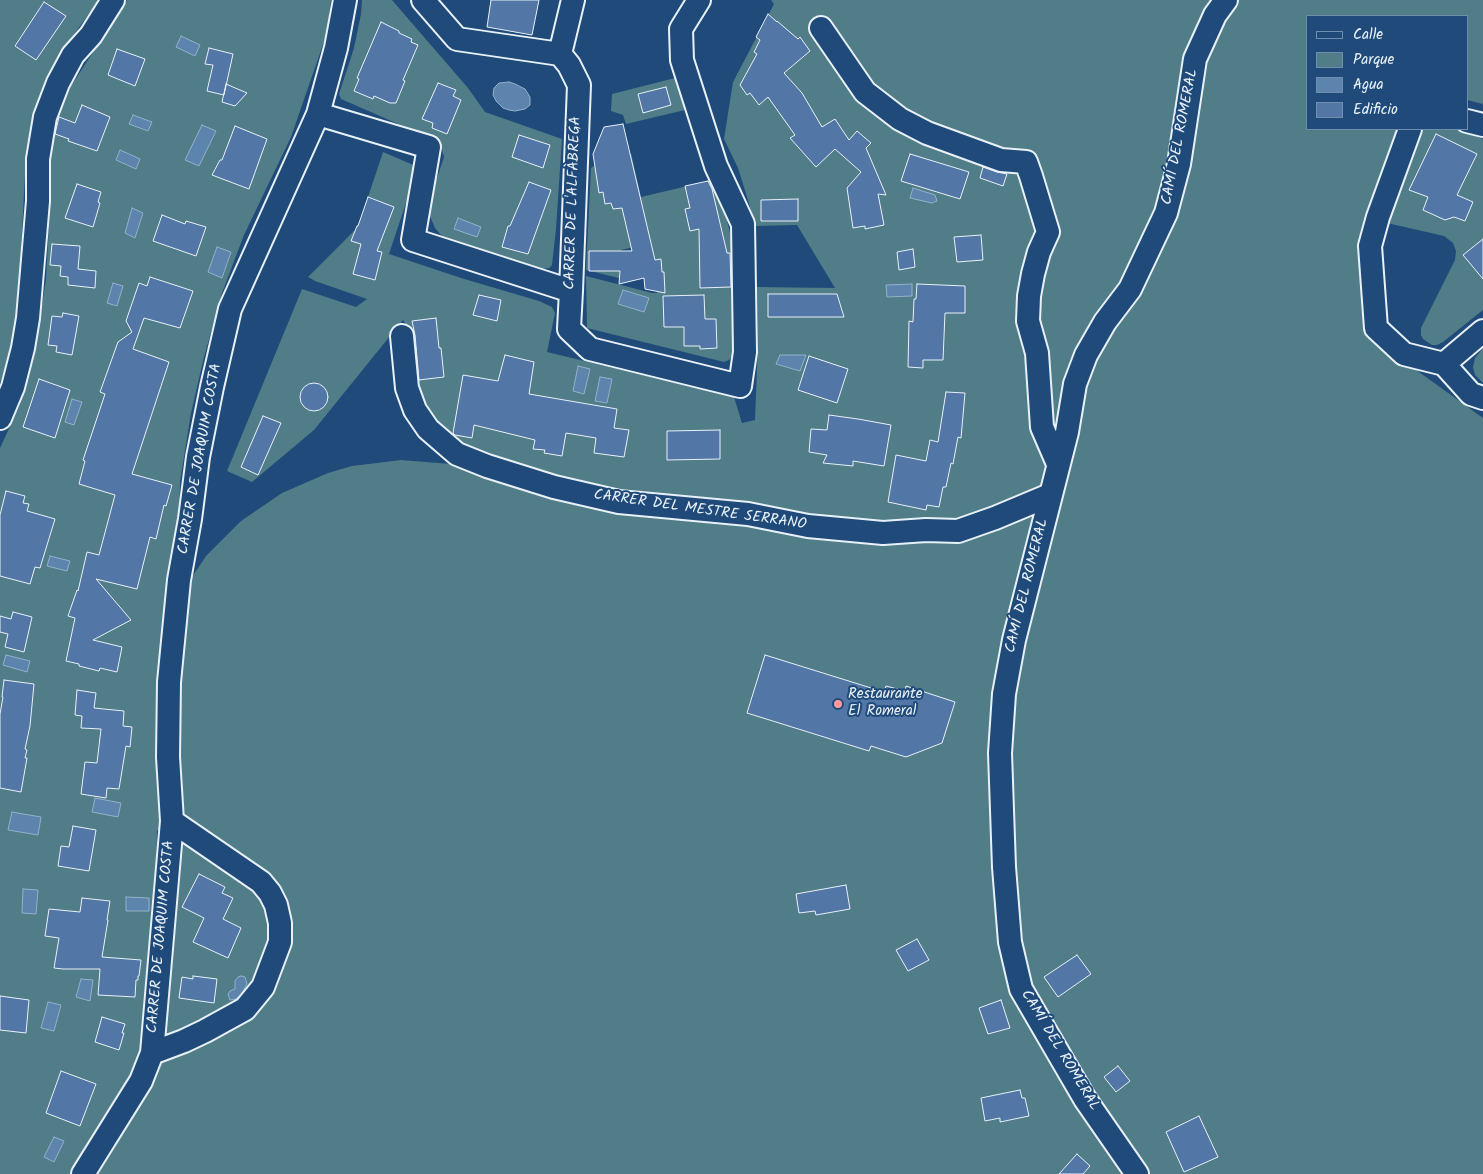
<!DOCTYPE html>
<meta charset="utf-8">
<style>
body{margin:0}
#map{position:relative;width:1483px;height:1174px;overflow:hidden;background:#1f4a7a;font-family:Kalam,sans-serif}
canvas{display:block}
.legend{position:absolute;left:1306px;top:15px;width:162px;height:115px;box-sizing:border-box;background:#1f4a7a;border:1px solid #6f8dac;margin:0;padding:6px 9px;list-style:none;font-size:15px;color:#e8f1f8}
.legend li{display:flex;align-items:center;gap:10px;height:25px}
.legend b{width:25px;border:1px solid #6f8dac}
</style>
<div id="map">
<canvas width="1483" height="1174"></canvas>
<ul class="legend">
<li><b style="height:6px;background:#1f4a7a"></b>Calle</li>
<li><b style="height:14px;background:#507d87"></b>Parque</li>
<li><b style="height:14px;background:#5d84ad"></b>Agua</li>
<li><b style="height:14px;background:#5276a6"></b>Edificio</li>
</ul>
</div>
<script>
const c = document.querySelector('canvas').getContext('2d');
c.lineJoin = 'round';
function paint(path, color) {
  c.fillStyle = color;
  c.fill(path, 'evenodd');
}
function shape(rows) {
  const path = new Path2D();
  for (const r of rows) {
    if (r.length === 3) {
      path.moveTo(r[0] + r[2], r[1]);
      path.arc(r[0], r[1], r[2], 0, 2 * Math.PI);
      continue;
    }
    path.moveTo(r[0], r[1]);
    for (let i = 2; i < r.length; i += 2) path.lineTo(r[i], r[i + 1]);
  }
  return path;
}
function stroke(path, color, width, dash) {
  c.strokeStyle = color;
  c.lineWidth = width;
  c.lineCap = dash ? 'butt' : 'round';
  c.setLineDash(dash || []);
  c.stroke(path);
}
function write(font, color, halo, rows, align = 'center') {
  c.font = font + ' Kalam,sans-serif';
  c.lineWidth = 4;
  c.setLineDash([]);
  c.textBaseline = 'middle';
  c.strokeStyle = halo;
  c.fillStyle = color;
  for (const [text, x, y, turn = 0] of rows) {
    c.save();
    c.translate(x, y);
    c.rotate((+turn || 0) * Math.PI / 180);
    c.textAlign = isNaN(turn) ? turn : align;
    if (halo) c.strokeText(text, 0, 0);
    c.fillText(text, 0, 0);
    c.restore();
  }
}
paint(shape([
 [0,0,99,0,64,48,49,75,36,111,26,155,18,312,8,359,0,383],
 [127,0,331,0,327,33,291,137,244,235,222,293,204,357,191,413,180,482,179,524,186,586,206,556,241,521,282,493,328,473,352,466,401,460,451,464,475,469,465,448,443,431,419,395,412,334,403,320,314,430,252,482,227,471,302,289,356,307,367,299,315,281,308,277,355,230,361,218,383,152,418,167,389,254,461,278,539,301,552,307,555,313,547,352,734,397,742,423,755,420,758,342,757,287,835,288,797,225,755,226,748,200,738,168,724,139,733,82,774,4,771,0,1483,0,1483,104,1467,100,1467,16,1307,16,1307,129,1401,129,1370,246,1369,336,1483,418,1483,1174,0,1174,0,448,20,405,34,355,46,279,49,223,51,147,58,116,71,86],
 [157,830,174,835,165,1027,166,1040,148,1020,156,894],
 [362,0,392,0,468,88,485,112,562,139,556,229,552,265,549,268,543,269,446,239,440,234,435,228,429,214,429,202,444,157,441,146,435,140,341,99,339,94,354,48,361,14],
 [675,78,685,110,626,124,623,115,611,111,612,94],
 [1423,129,1458,129,1483,139,1483,310,1443,342,1437,345,1432,345,1423,339,1421,335,1421,328,1455,260,1456,251,1453,243,1444,236,1387,223],
 [631,153,641,197,717,179,732,241,732,356,729,360,724,362,587,328,586,276,652,293,657,293,655,260,651,243,621,250,619,278,586,270,591,168,598,163],
 [1483,348,1483,383,1475,375,1473,367,1475,358]
]), '#507d87');
const water = shape([
 [181,36,200,45,195,56,176,47,181,36],
 [509,82,515,84,525,89,530,97,530,105,525,109,515,111,509,110,503,108,496,101,493,95,494,88,499,83,509,82],
 [133,115,152,122,148,131,129,124,133,115],
 [202,125,216,131,199,166,185,160,202,125],
 [120,150,140,159,136,169,116,160,120,150],
 [913,188,935,195,937,201,932,203,910,198,913,188],
 [132,208,143,213,135,238,125,233,132,208],
 [458,218,481,227,477,237,454,229,458,218],
 [217,247,231,252,222,278,208,272,217,247],
 [113,283,123,286,117,306,107,303,113,283],
 [912,284,912,296,887,297,886,285,912,284],
 [623,290,649,298,644,312,618,304,623,290],
 [780,355,806,355,800,371,776,364,780,355],
 [578,366,590,369,584,394,573,391,578,366],
 [600,377,612,379,607,403,595,401,600,377],
 [72,399,82,402,74,425,65,422,72,399],
 [50,556,70,561,67,571,47,566,50,556],
 [6,655,30,661,27,672,3,665,6,655],
 [95,798,121,803,118,817,92,812,95,798],
 [12,812,41,817,38,835,8,830,12,812],
 [23,889,38,890,36,914,22,913,23,889],
 [126,897,149,898,149,911,126,911,126,897],
 [241,976,245,977,247,984,241,995,236,999,230,1000,228,994,230,991,235,989,235,981,238,977,241,976],
 [81,979,93,980,90,1001,76,997,81,979],
 [48,1002,61,1005,54,1031,41,1028,48,1002],
 [54,1137,64,1141,54,1162,44,1157,54,1137]
]);
paint(water, '#5d84ad');
stroke(water, '#95b0cb', 1);
const building = shape([
 [491,0,539,0,532,35,487,27,491,0],
 [44,2,66,16,36,60,15,46,44,2],
 [768,14,777,22,777,21,798,39,800,37,810,51,784,73,802,93,822,127,835,119,849,140,857,131,871,143,866,148,886,195,878,194,884,225,865,229,865,226,853,228,847,188,861,172,835,149,816,167,790,138,795,135,768,97,759,105,750,93,747,95,740,85,757,54,754,52,760,40,756,37,768,14],
 [381,22,399,31,399,33,412,39,411,42,418,45,403,80,405,81,396,103,390,103,374,96,373,99,354,91,359,79,357,78,381,22],
 [209,48,233,54,224,95,207,91,213,65,205,64,209,48],
 [117,49,145,59,135,86,108,75,117,49],
 [438,83,456,90,453,96,461,100,447,134,432,128,433,123,422,119,438,83],
 [226,84,247,93,235,106,222,102,226,84],
 [666,87,671,105,643,113,638,94,666,87],
 [82,105,110,117,97,151,68,141,69,139,55,134,59,117,75,123,82,105],
 [623,124,655,260,661,259,662,272,664,272,665,293,645,289,644,278,619,284,620,271,589,271,589,251,632,251,622,208,613,209,611,203,605,204,603,192,599,193,593,154,604,127,623,124],
 [235,126,267,139,249,189,212,175,220,160,222,160,235,126],
 [1436,134,1477,154,1457,195,1473,202,1465,221,1454,217,1445,220,1423,210,1428,197,1409,190,1436,134],
 [519,135,550,145,543,168,512,157,519,135],
 [910,154,969,172,960,199,901,181,910,154],
 [983,167,997,172,1007,174,1003,186,980,178,983,167],
 [708,181,712,189,727,253,730,253,731,287,700,288,699,229,690,231,685,209,690,208,685,186,708,181],
 [529,182,551,190,528,254,502,247,508,226,510,226,529,182],
 [77,184,101,192,98,202,100,203,93,227,65,218,77,184],
 [368,197,394,207,377,251,382,252,375,280,353,274,361,244,351,241,357,226,358,226,368,197],
 [798,199,798,221,761,221,761,200,798,199],
 [162,215,185,224,186,221,206,227,196,256,153,241,162,215],
 [981,235,983,260,957,262,954,237,981,235],
 [1483,239,1483,279,1463,255,1483,239],
 [52,244,80,246,78,269,96,271,95,288,68,285,68,277,60,276,61,266,50,265,52,244],
 [913,249,915,267,899,270,897,252,913,249],
 [150,277,193,291,180,328,144,318,133,349,169,362,132,474,172,485,166,506,164,505,156,539,150,537,137,589,96,579,131,620,93,640,122,647,117,672,100,668,99,671,79,666,79,664,66,661,75,618,68,616,77,590,78,591,87,552,99,555,115,495,79,484,85,461,83,460,105,394,100,392,118,342,132,332,126,321,139,283,147,286,150,277],
 [917,284,965,286,965,313,945,313,943,360,923,360,923,368,908,367,909,321,913,322,914,299,916,299,917,284],
 [768,294,837,294,844,317,768,317,768,294],
 [479,295,501,300,497,321,473,315,479,295],
 [704,295,705,319,716,319,717,348,700,349,700,346,684,346,684,327,664,327,663,296,704,295],
 [63,313,79,316,72,355,56,352,57,346,48,345,52,316,62,317,63,313],
 [436,318,439,348,441,348,444,377,419,380,415,335,412,321,436,318],
 [505,355,534,362,529,394,617,409,614,428,629,430,624,457,594,453,596,438,566,433,562,456,544,453,545,450,533,449,535,440,474,425,472,438,455,435,453,433,463,375,498,381,505,355],
 [809,356,848,369,837,403,798,390,809,356],
 [39,379,70,390,55,438,23,427,39,379],
 [314,397,14],
 [946,392,965,393,961,438,958,437,953,464,951,463,946,487,943,487,939,507,927,505,926,510,888,502,896,455,926,461,930,440,938,442,946,392],
 [829,415,858,419,891,425,884,466,853,461,853,466,823,463,827,455,809,452,811,429,827,430,829,415],
 [263,416,281,423,258,475,241,467,263,416],
 [720,430,720,459,667,460,667,431,720,430],
 [6,491,25,496,23,503,29,504,27,511,55,519,40,568,35,567,30,584,0,576,0,515,6,491],
 [13,612,32,617,24,652,5,647,8,634,0,632,0,616,11,619,13,612],
 [765,655,884,692,886,686,905,691,906,686,955,702,942,743,906,757,871,746,869,751,747,713,765,655],
 [4,680,34,684,30,726,25,749,27,750,25,758,27,758,21,792,0,788,0,714,3,697,2,697,4,680],
 [77,690,96,693,94,708,124,711,123,726,132,727,130,747,126,746,119,789,107,788,106,798,81,794,85,762,97,763,101,729,81,728,82,716,75,715,77,690],
 [73,826,96,830,89,871,58,866,61,846,69,847,73,826],
 [199,874,225,887,222,893,233,898,223,919,241,928,228,958,193,942,204,918,182,907,199,874],
 [846,885,850,909,816,915,815,911,799,913,796,894,846,885],
 [82,898,110,901,107,920,108,920,102,957,141,960,139,976,138,976,138,980,136,980,135,997,98,995,100,969,63,969,54,968,59,938,45,936,49,909,80,912,82,898],
 [917,939,929,960,908,971,896,950,917,939],
 [1077,955,1091,974,1058,997,1044,977,1077,955],
 [193,976,217,979,214,1003,179,998,182,977,193,979,193,976],
 [0,996,29,1000,26,1033,0,1030,0,996],
 [1001,1000,1010,1028,988,1034,979,1008,1001,1000],
 [102,1017,125,1024,122,1033,124,1033,119,1050,95,1042,102,1017],
 [1118,1066,1130,1081,1116,1092,1104,1077,1118,1066],
 [61,1071,96,1084,80,1126,46,1113,61,1071],
 [1020,1090,1022,1098,1025,1098,1029,1116,1000,1122,1000,1118,985,1121,981,1098,1020,1090],
 [1199,1116,1218,1157,1184,1172,1166,1132,1199,1116],
 [1077,1154,1090,1166,1083,1174,1059,1174,1077,1154]
]);
paint(building, '#5276a6');
stroke(building, '#e8f1f8', 1);
const street = shape([
 [423,0,457,39,560,54,569,65,579,85,571,291,569,329,590,349,740,386,745,352,743,224,716,166,682,60,681,29,699,0],
 [821,28,865,92,900,119,927,133,1001,160,1026,162,1031,176,1048,232,1039,252,1033,274,1029,296,1028,321,1037,353,1042,427,1058,464],
 [560,54,573,0],
 [318,114,429,147,413,240,571,291],
 [1467,121,1483,125],
 [1410,129,1378,217,1370,246,1376,328,1404,354,1444,364],
 [402,336,407,388,415,410,428,429,457,454,487,466,554,487,619,502,748,514,808,526,883,533,926,530,958,531,995,518,1050,495],
 [1444,364,1471,394,1483,398],
 [1444,364,1483,331],
 [0,418,13,387,23,348,28,318,38,201,38,159,45,117,58,83,73,55,91,35,113,0],
 [152,1053,184,1041,205,1031,245,1009,263,987,280,942,280,923,276,905,270,893,261,882,172,821],
 [83,1174,141,1081,152,1053,172,821,168,757,169,682,179,580,190,519,198,457,212,387,230,309,318,114,336,48,345,0],
 [1137,1174,1085,1099,1021,989,1010,942,1004,867,1000,753,1004,694,1014,640,1067,432,1075,384,1086,355,1105,322,1130,289,1166,213,1179,164,1195,59,1215,15,1226,0]
]);
stroke(street, '#e8f1f8', 26);
stroke(street, '#1f4a7a', 22);
for (const [x, y, r, color] of [
 [838,704,5,"#ff9aa2"]
]) {
  const dot = new Path2D();
  dot.arc(x, y, r, 0, 2 * Math.PI);
  c.fillStyle = color;
  c.fill(dot);
  stroke(dot, '#1f4a7a', 2);
}
write('15px', '#e8f1f8', '#1f4a7a', [
 ["CAMÍ DEL ROMERAL",1181,137,-79],
 ["CARRER DE L'ALFÀBREGA",574,203,-88],
 ["CARRER DE JOAQUIM COSTA",201,459,-80],
 ["CARRER DEL MESTRE SERRANO",700,511,8],
 ["CAMÍ DEL ROMERAL",1028,586,-76],
 ["CARRER DE JOAQUIM COSTA",162,937,-85],
 ["CAMÍ DEL ROMERAL",1059,1051,59]
]);
write('15px', '#e8f1f8', '#1f4a7a', [
 ["Restaurante",848,695],
 ["El Romeral",848,712]
], 'left');
</script>
